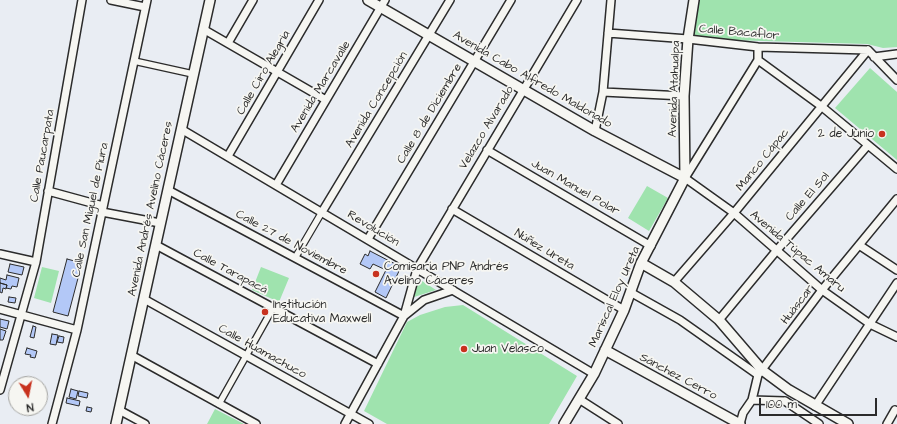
<!DOCTYPE html>
<meta charset="utf-8">
<style>
body{margin:0}
#map{position:relative;width:897px;height:424px;overflow:hidden;background:#e9edf3;font-family:"Architects Daughter",sans-serif}
canvas{display:block}
.north{position:absolute;left:8px;top:376px;width:40px;height:40px;box-sizing:border-box;background:#f6f6f2;border:1px solid #a5a5a2;border-radius:50%;rotate:170deg;font-size:11px;font-weight:700;line-height:16px;text-align:center;color:#2b2b2b}
.north::after{content:'';display:block;margin:auto;width:14px;height:18px;background:#c8321e;clip-path:polygon(50% 0,100% 100%,50% 72%,0 100%)}
.scale{position:absolute;left:759px;top:398px;width:118px;height:18px;box-sizing:border-box;border:2px solid #2b2b2b;border-top:0;padding-left:5px;font-size:12px;line-height:14px;white-space:nowrap;color:#2b2b2b;-webkit-text-stroke:3px #f6f6f2;paint-order:stroke}
</style>
<div id="map">
<canvas width="897" height="424"></canvas>
<div class="north">N</div>
<div class="scale">100 m</div>
</div>
<script>
const c = document.querySelector('canvas').getContext('2d');
c.lineJoin = 'round';
function paint(path, color) {
  c.fillStyle = color;
  c.fill(path, 'evenodd');
}
function shape(rows) {
  const path = new Path2D();
  for (const r of rows) {
    path.moveTo(r[0], r[1]);
    for (let i = 2; i < r.length; i += 2) path.lineTo(r[i], r[i + 1]);
  }
  return path;
}
function stroke(path, color, width, dash) {
  c.strokeStyle = color;
  c.lineWidth = width;
  c.lineCap = dash ? 'butt' : 'round';
  c.setLineDash(dash || []);
  c.stroke(path);
}
function write(font, color, halo, rows, align = 'center') {
  c.font = font + ' "Architects Daughter",sans-serif';
  c.lineWidth = 3.5;
  c.setLineDash([]);
  c.textBaseline = 'middle';
  c.strokeStyle = halo;
  c.fillStyle = color;
  for (const [text, x, y, turn = 0] of rows) {
    c.save();
    c.translate(x, y);
    c.rotate((+turn || 0) * Math.PI / 180);
    c.textAlign = isNaN(turn) ? turn : align;
    if (halo) c.strokeText(text, 0, 0);
    c.fillText(text, 0, 0);
    c.restore();
  }
}
paint(shape([
 [697,0,897,0,897,47,883,48,867,44,693,39],
 [870,68,897,92,897,160,835,108],
 [647,186,668,198,649,231,628,218],
 [42,267,59,271,51,303,34,298],
 [261,267,289,278,279,302,252,290],
 [419,279,436,290,411,298],
 [463,305,577,376,549,424,387,424,364,411,407,322,420,315,445,307],
 [215,409,244,424,207,424]
]), '#9fe3ae');
const building = shape([
 [370,251,401,267,386,298,375,292,386,270,373,264,370,269,360,264,365,254,368,256,370,251],
 [67,259,82,263,68,316,53,312,67,259],
 [10,264,24,267,22,275,8,272,10,264],
 [7,275,19,278,17,287,12,286,11,289,6,288,7,285,0,283,0,278,6,280,7,275],
 [0,283,7,285,6,289,3,288,2,293,0,292,0,283],
 [9,297,16,298,15,303,8,302,9,297],
 [0,319,9,321,7,329,0,327,0,319],
 [33,326,36,327,34,338,30,337,33,326],
 [0,329,6,331,3,340,0,340,0,329],
 [52,334,58,335,56,345,50,344,52,334],
 [59,336,64,337,63,343,57,342,59,336],
 [27,348,37,351,35,358,30,357,31,355,25,354,27,348],
 [71,389,78,391,76,399,69,397,71,389],
 [79,391,88,393,87,398,78,396,79,391],
 [67,398,80,401,79,406,66,403,67,398],
 [87,407,92,408,91,412,86,411,87,407]
]);
paint(building, '#b3c8f7');
stroke(building, '#2b2b2b', 1);
const pedestrian = shape([
 [134,61,193,74],
 [295,258,322,212],
 [219,404,273,308]
]);
const minor = shape([
 [111,0,145,7],
 [203,29,326,100],
 [608,33,688,39,758,47,868,50],
 [228,43,253,0],
 [758,47,758,60,685,178,734,213,822,290,870,324,897,337],
 [868,50,897,80],
 [874,57,897,54],
 [758,60,821,106,897,169],
 [603,92,684,96],
 [181,129,594,374],
 [595,131,603,92,611,0],
 [487,150,651,246],
 [228,156,319,0],
 [276,185,385,0],
 [168,190,404,316,424,300,453,290],
 [48,191,103,206],
 [452,209,624,310],
 [102,212,160,223],
 [322,212,450,0],
 [368,239,511,0],
 [156,245,378,364],
 [859,245,897,270],
 [0,254,36,262],
 [674,282,734,213,868,50],
 [630,292,680,320,758,375],
 [144,299,369,424],
 [0,309,77,330],
 [719,320,777,250,868,145],
 [131,355,256,424],
 [0,390,36,262,82,0],
 [579,399,618,424],
 [752,400,785,401],
 [785,401,819,424],
 [815,406,897,283],
 [119,410,145,424],
 [52,424,77,330,147,0],
 [345,424,404,316,417,269,577,0],
 [740,424,743,413,752,400,758,375,822,290,897,199],
 [887,424,895,410]
]);
const tertiary = shape([
 [368,0,595,131,685,178],
 [641,263,674,282,719,320,762,370,789,390,848,424],
 [605,350,740,424],
 [116,424,210,0],
 [564,424,594,374,624,310,641,263,685,178,684,96,688,39,694,0]
]);
stroke(pedestrian, '#2b2b2b', 8);
stroke(minor, '#2b2b2b', 10);
stroke(tertiary, '#2b2b2b', 12);
stroke(pedestrian, '#f6f6f2', 5.5);
stroke(minor, '#f6f6f2', 7);
stroke(tertiary, '#f6f6f2', 9);
for (const [x, y, r, color] of [
 [882,134,4,"#c8321e"],
 [376,274,4,"#c8321e"],
 [265,312,4,"#c8321e"],
 [464,349,4,"#c8321e"]
]) {
  const dot = new Path2D();
  dot.arc(x, y, r, 0, 2 * Math.PI);
  c.fillStyle = color;
  c.fill(dot);
  stroke(dot, '#f6f6f2', 1.5);
}
write('12px', '#2b2b2b', '#f6f6f2', [
 ["Calle Bacaflor",739,33,5],
 ["Calle Ciro Alegria",264,73,-60],
 ["Avenida Cabo Alfredo Maldonado",532,80,30],
 ["Avenida Marcavalle",321,87,-59],
 ["Avenida Atahualpa",675,89,-88],
 ["Avenida Concepción",377,100,-59],
 ["Calle 8 de Diciembre",430,114,-59],
 ["Velazco Alvarado",487,128,-59],
 ["Calle Paucarpata",43,156,-80],
 ["Manco Cápac",763,160,-51],
 ["Juan Manuel Polar",575,188,30],
 ["Calle El Sol",808,197,-49],
 ["Avenida Andrés Avelino Cáceres",151,209,-78],
 ["Calle San Miguel de Piura",91,210,-78],
 ["Revolución",373,229,31],
 ["Calle 27 de Noviembre",291,243,28],
 ["Núñez Ureta",544,250,31],
 ["Avenida Túpac Amaru",797,252,40],
 ["Calle Tarapacá",230,272,28],
 ["Mariscal Eloy Ureta",615,297,-66],
 ["Huáscar",798,305,-53],
 ["Calle Huamachuco",262,352,29],
 ["Sánchez Cerro",678,377,28]
]);
write('12px', '#2b2b2b', '#f6f6f2', [
 ["2 de Junio",874,134,"right"],
 ["Comisaría PNP Andrés",384,267],
 ["Avelino Cáceres",384,281],
 ["Institución",273,305],
 ["Educativa Maxwell",273,319],
 ["Juan Velasco",472,349]
], 'left');
</script>
